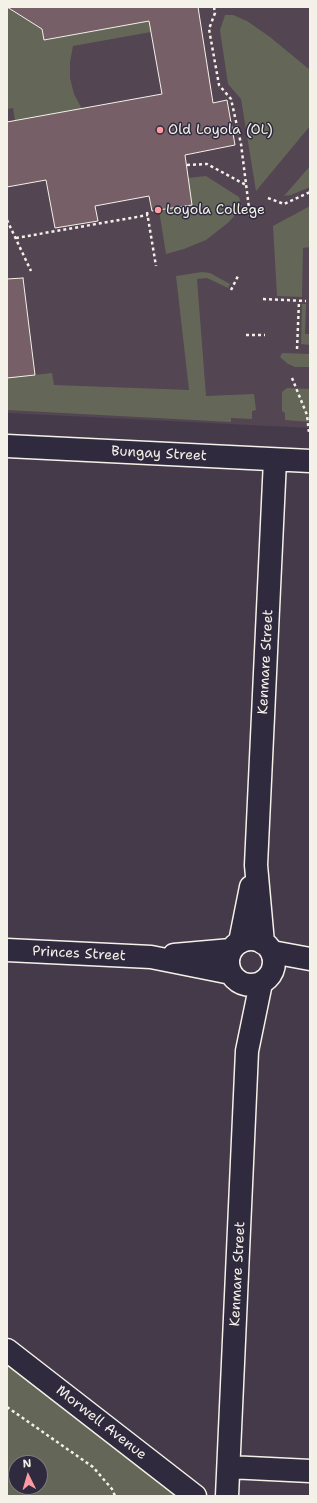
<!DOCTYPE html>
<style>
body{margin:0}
#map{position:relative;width:317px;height:1503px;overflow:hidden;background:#443a49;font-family:"Shantell Sans",sans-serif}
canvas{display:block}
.frame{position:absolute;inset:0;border:8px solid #f4f1e8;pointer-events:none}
.north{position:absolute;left:8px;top:1455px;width:40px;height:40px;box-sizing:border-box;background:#2f2a3d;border:1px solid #7e7a81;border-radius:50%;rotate:355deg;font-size:11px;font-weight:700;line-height:16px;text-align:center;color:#f4f1e8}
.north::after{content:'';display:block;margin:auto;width:14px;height:18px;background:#ff9aa2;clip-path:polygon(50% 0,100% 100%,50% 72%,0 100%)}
</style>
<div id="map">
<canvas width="317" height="1503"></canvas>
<div class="frame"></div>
<div class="north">N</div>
</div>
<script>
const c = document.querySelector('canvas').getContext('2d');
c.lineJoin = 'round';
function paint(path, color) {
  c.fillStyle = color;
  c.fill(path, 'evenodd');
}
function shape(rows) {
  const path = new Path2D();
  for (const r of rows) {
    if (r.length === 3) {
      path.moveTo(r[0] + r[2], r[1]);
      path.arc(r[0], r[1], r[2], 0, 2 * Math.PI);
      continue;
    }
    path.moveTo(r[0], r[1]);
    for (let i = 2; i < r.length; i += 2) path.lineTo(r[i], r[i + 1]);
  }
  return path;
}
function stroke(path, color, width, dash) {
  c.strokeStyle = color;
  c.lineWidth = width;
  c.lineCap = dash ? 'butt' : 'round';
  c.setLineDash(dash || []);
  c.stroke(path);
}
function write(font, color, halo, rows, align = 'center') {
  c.font = font + ' "Shantell Sans",sans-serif';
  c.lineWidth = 3;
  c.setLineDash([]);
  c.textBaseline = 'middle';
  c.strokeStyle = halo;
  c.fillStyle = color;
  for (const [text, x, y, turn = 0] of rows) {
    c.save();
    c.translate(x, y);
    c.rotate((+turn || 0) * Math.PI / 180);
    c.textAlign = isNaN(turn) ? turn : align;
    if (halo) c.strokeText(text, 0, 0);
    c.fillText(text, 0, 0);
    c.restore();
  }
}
paint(shape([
 [7,7,310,7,310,428,7,413]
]), '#534552');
paint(shape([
 [7,7,19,7,41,25,44,40,132,24,147,7,151,32,73,46,70,62,70,78,74,94,82,109,15,121,13,108,7,109],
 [225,15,233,15,247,21,270,37,310,70,310,126,256,191,241,99,228,84,220,30],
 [310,166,310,187,291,195,284,196],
 [206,176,239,197,242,207,229,222,206,240,184,249,166,254,159,210,192,205,188,178],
 [310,206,310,247,303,248,302,297,277,296,273,226],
 [202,272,210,273,230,284,228,288,207,278,197,279,206,396,254,394,256,410,252,411,252,419,231,418,231,422,7,410,7,378,52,373,54,385,189,390,176,276],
 [302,304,306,304,305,334,310,334,310,345,301,344],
 [282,353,310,354,310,367,295,367,288,364,280,357],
 [287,388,310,389,310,422,285,420,285,413,282,411,282,392],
 [7,1365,175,1496,7,1496],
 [16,1463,40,1463,40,1487,16,1487]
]), '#646758');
const building = shape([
 [7,7,198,7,213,103,227,100,235,145,185,155,192,205,152,211,149,196,95,206,98,221,55,228,46,180,7,187,7,122,162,94,149,21,44,40,42,29,7,7],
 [23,278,35,375,7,378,7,279,23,278]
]);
paint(building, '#765f66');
stroke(building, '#f4f1e8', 1);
const street = shape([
 [7,446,310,461],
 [251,962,23],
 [240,942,251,887],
 [263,943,256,865,275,460],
 [7,950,151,957,231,973],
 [272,952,310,959],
 [174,955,231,950],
 [7,1350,195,1496],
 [229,1467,310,1471],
 [227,1496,247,1051,261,983]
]);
stroke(street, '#f4f1e8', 25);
stroke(shape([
 [214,7,215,13,209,29,219,85,231,99,241,144,250,216],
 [187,165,207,164,246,185],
 [268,198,284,204,310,192],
 [147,212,156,266],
 [7,220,31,271],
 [16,238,148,215],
 [231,290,238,276],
 [263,299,306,301],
 [246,335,265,335],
 [297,349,299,301],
 [292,378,307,415,309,433],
 [7,1407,93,1467,112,1489,115,1496]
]), '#f4f1e8', 2.5, [3, 3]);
stroke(street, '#2f2a3d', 22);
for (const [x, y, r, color] of [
 [160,130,4,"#ff9aa2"],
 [158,210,4,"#ff9aa2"]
]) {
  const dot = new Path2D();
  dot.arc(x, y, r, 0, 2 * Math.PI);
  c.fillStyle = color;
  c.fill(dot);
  stroke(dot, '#2f2a3d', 1.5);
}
write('14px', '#f4f1e8', '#2f2a3d', [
 ["Old Loyola (OL)",168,130],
 ["Loyola College",166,210]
], 'left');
write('14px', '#f4f1e8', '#2f2a3d', [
 ["Bungay Street",159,454,3],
 ["Kenmare Street",266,662,-87],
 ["Princes Street",79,954,3],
 ["Kenmare Street",238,1274,-87],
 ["Morwell Avenue",101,1423,38]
]);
</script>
